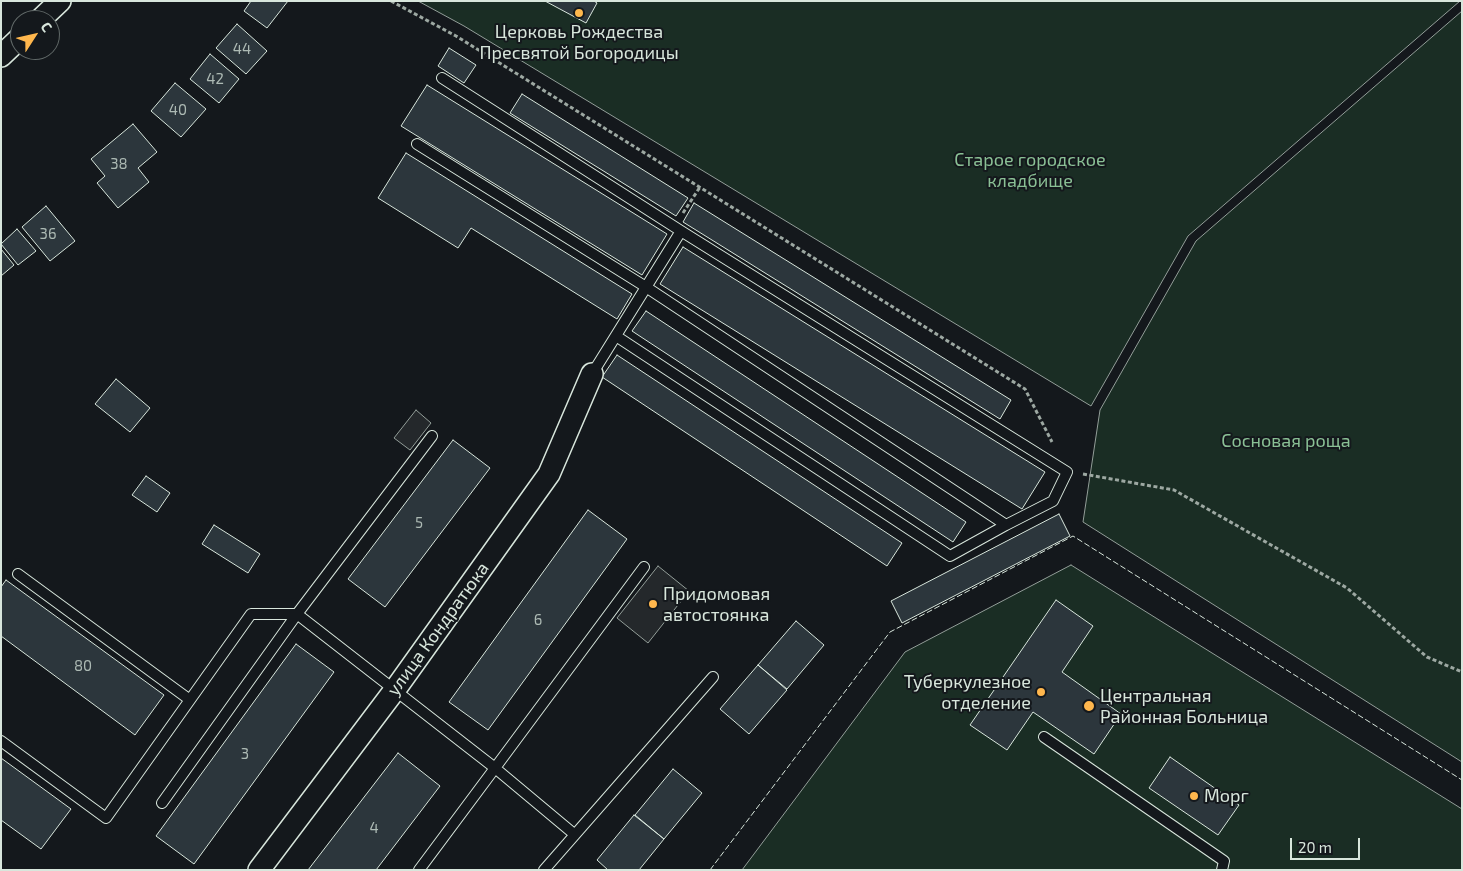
<!DOCTYPE html>
<meta charset="utf-8">
<style>
body{margin:0}
#map{position:relative;width:1463px;height:871px;overflow:hidden;background:#14181c;font-family:"Exo 2",sans-serif}
canvas{display:block}
.frame{position:absolute;inset:0;border:2px solid #d8e6dc;pointer-events:none}
.north{position:absolute;left:10px;top:10px;width:50px;height:50px;box-sizing:border-box;background:#14181c;border:1px solid #626a69;border-radius:50%;rotate:55deg;font-size:14px;font-weight:700;line-height:20px;text-align:center;color:#d8e6dc}
.north::after{content:'';display:block;margin:auto;width:18px;height:22px;background:#ffb74d;clip-path:polygon(50% 0,100% 100%,50% 72%,0 100%)}
.scale{position:absolute;left:1290px;top:838px;width:70px;height:22px;box-sizing:border-box;border:2px solid #d8e6dc;border-top:0;padding-left:6px;font-size:15px;line-height:18px;white-space:nowrap;color:#d8e6dc;-webkit-text-stroke:4px #14181c;paint-order:stroke}
</style>
<div id="map">
<canvas width="1463" height="871"></canvas>
<div class="frame"></div>
<div class="north">С</div>
<div class="scale">20 m</div>
</div>
<script>
const c = document.querySelector('canvas').getContext('2d');
c.lineJoin = 'round';
function paint(path, color) {
  c.fillStyle = color;
  c.fill(path, 'evenodd');
}
function shape(rows) {
  const path = new Path2D();
  for (const r of rows) {
    path.moveTo(r[0], r[1]);
    for (let i = 2; i < r.length; i += 2) path.lineTo(r[i], r[i + 1]);
  }
  return path;
}
function stroke(path, color, width, dash) {
  c.strokeStyle = color;
  c.lineWidth = width;
  c.lineCap = dash ? 'butt' : 'round';
  c.setLineDash(dash || []);
  c.stroke(path);
}
function write(font, color, halo, rows, align = 'center') {
  c.font = font + ' "Exo 2",sans-serif';
  c.lineWidth = 4;
  c.setLineDash([]);
  c.textBaseline = 'middle';
  c.strokeStyle = halo;
  c.fillStyle = color;
  for (const [text, x, y, turn = 0] of rows) {
    c.save();
    c.translate(x, y);
    c.rotate((+turn || 0) * Math.PI / 180);
    c.textAlign = isNaN(turn) ? turn : align;
    if (halo) c.strokeText(text, 0, 0);
    c.fillText(text, 0, 0);
    c.restore();
  }
}
const green = shape([
 [418,1,1460,1,1188,236,1091,406,464,26,418,1],
 [1462,11,1462,762,1083,522,1100,410,1196,241,1462,11],
 [1071,565,1462,809,1462,870,742,870,905,652,1071,565]
]);
paint(green, '#1a2d24');
stroke(green, '#939e99', 1);
const parking = shape([
 [416,410,431,423,410,450,394,438,416,410],
 [658,566,689,591,648,643,617,618,658,566]
]);
paint(parking, '#24282b');
stroke(parking, '#939e99', 1);
const building = shape([
 [251,1,288,1,267,28,244,11,251,1],
 [545,1,594,1,597,3,586,23,545,1],
 [237,24,267,51,246,74,216,48,237,24],
 [449,48,476,65,464,83,438,66,449,48],
 [210,54,239,79,219,103,190,79,210,54],
 [175,83,206,109,181,137,151,111,175,83],
 [427,85,667,234,642,275,401,126,427,85],
 [522,94,688,198,676,216,510,113,522,94],
 [133,124,157,152,138,168,149,182,118,208,97,183,105,176,91,159,133,124],
 [406,153,632,294,617,319,471,228,458,248,378,198,406,153],
 [694,203,1011,400,1000,419,683,222,694,203],
 [46,206,75,241,50,261,22,227,46,206],
 [17,229,36,251,18,265,1,244,17,229],
 [683,247,1045,472,1022,509,660,284,683,247],
 [1,249,14,265,1,276,1,249],
 [646,311,966,522,953,542,632,331,646,311],
 [617,355,902,543,887,566,602,377,617,355],
 [116,379,150,408,130,432,95,404,116,379],
 [453,440,490,468,385,607,348,579,453,440],
 [146,476,170,493,157,512,132,495,146,476],
 [588,510,627,539,488,730,449,702,588,510],
 [1059,514,1070,536,902,623,891,601,1059,514],
 [214,525,260,554,248,573,202,544,214,525],
 [6,580,164,695,135,735,1,636,1,587,6,580],
 [1056,600,1093,626,1062,672,1121,714,1094,754,1033,712,1007,750,970,725,1056,600],
 [796,621,824,645,787,689,758,665,796,621],
 [296,644,334,672,194,864,156,836,296,644],
 [758,665,787,690,749,734,720,709,758,665],
 [398,753,440,786,376,870,308,870,398,753],
 [1170,757,1239,805,1218,835,1149,788,1170,757],
 [1,758,71,809,41,849,1,820,1,758],
 [673,769,702,793,664,839,635,815,673,769],
 [634,815,664,839,639,870,608,870,597,860,634,815]
]);
paint(building, '#2c363c');
stroke(building, '#d8e6dc', 1);
const lane = shape([
 [442,78,681,231,1067,472,1053,501,1006,525],
 [417,144,646,287,1006,525,950,556,616,336],
 [592,374,681,231],
 [18,574,190,700],
 [1044,737,1224,861,1222,870],
 [1,741,106,818,251,614,297,614,432,436],
 [162,803,297,614,495,768,644,567],
 [419,870,495,768,574,834],
 [544,870,713,677]
]);
const street = shape([
 [40,20,60,1],
 [1,56,20,38],
 [259,870,394,691,549,474,592,374]
]);
stroke(lane, '#d8e6dc', 12);
stroke(street, '#d8e6dc', 24);
stroke(shape([
 [391,1,456,36,1025,389,1052,442],
 [683,213,700,187],
 [1083,474,1174,490,1347,588,1427,657,1462,672]
]), '#9da8a2', 3, [4, 2.5]);
stroke(lane, '#14181c', 10);
stroke(street, '#14181c', 21);
stroke(shape([
 [710,870,890,632,1073,536,1462,780]
]), '#d8e6dc', 1, [6, 2.5]);
for (const [x, y, r, color] of [
 [579,13,5,"#ffb74d"],
 [653,604,5,"#ffb74d"],
 [1041,692,5,"#ffb74d"],
 [1089,706,6,"#ffb74d"],
 [1194,796,5,"#ffb74d"]
]) {
  const dot = new Path2D();
  dot.arc(x, y, r, 0, 2 * Math.PI);
  c.fillStyle = color;
  c.fill(dot);
  stroke(dot, '#14181c', 2);
}
write('15px', '#adbab4', null, [
 ["44",242,49],
 ["42",215,79],
 ["40",178,110],
 ["38",119,164],
 ["36",48,234],
 ["5",419,523],
 ["6",538,620],
 ["80",83,666],
 ["3",245,754],
 ["4",374,828]
]);
write('18px', '#d8e6dc', '#14181c', [
 ["Церковь Рождества",579,32,"center"],
 ["Пресвятой Богородицы",579,53,"center"],
 ["Придомовая",663,594],
 ["автостоянка",663,615],
 ["Туберкулезное",1031,682,"right"],
 ["отделение",1031,703,"right"],
 ["Центральная",1100,696],
 ["Районная Больница",1100,717],
 ["Морг",1204,796]
], 'left');
write('18px', '#8ac095', '#14181c', [
 ["Старое городское",1030,160],
 ["кладбище",1030,181],
 ["Сосновая роща",1286,441]
]);
write('18px', '#d8e6dc', '#14181c', [
 ["улица Кондратюка",438,629,-54]
]);
</script>
